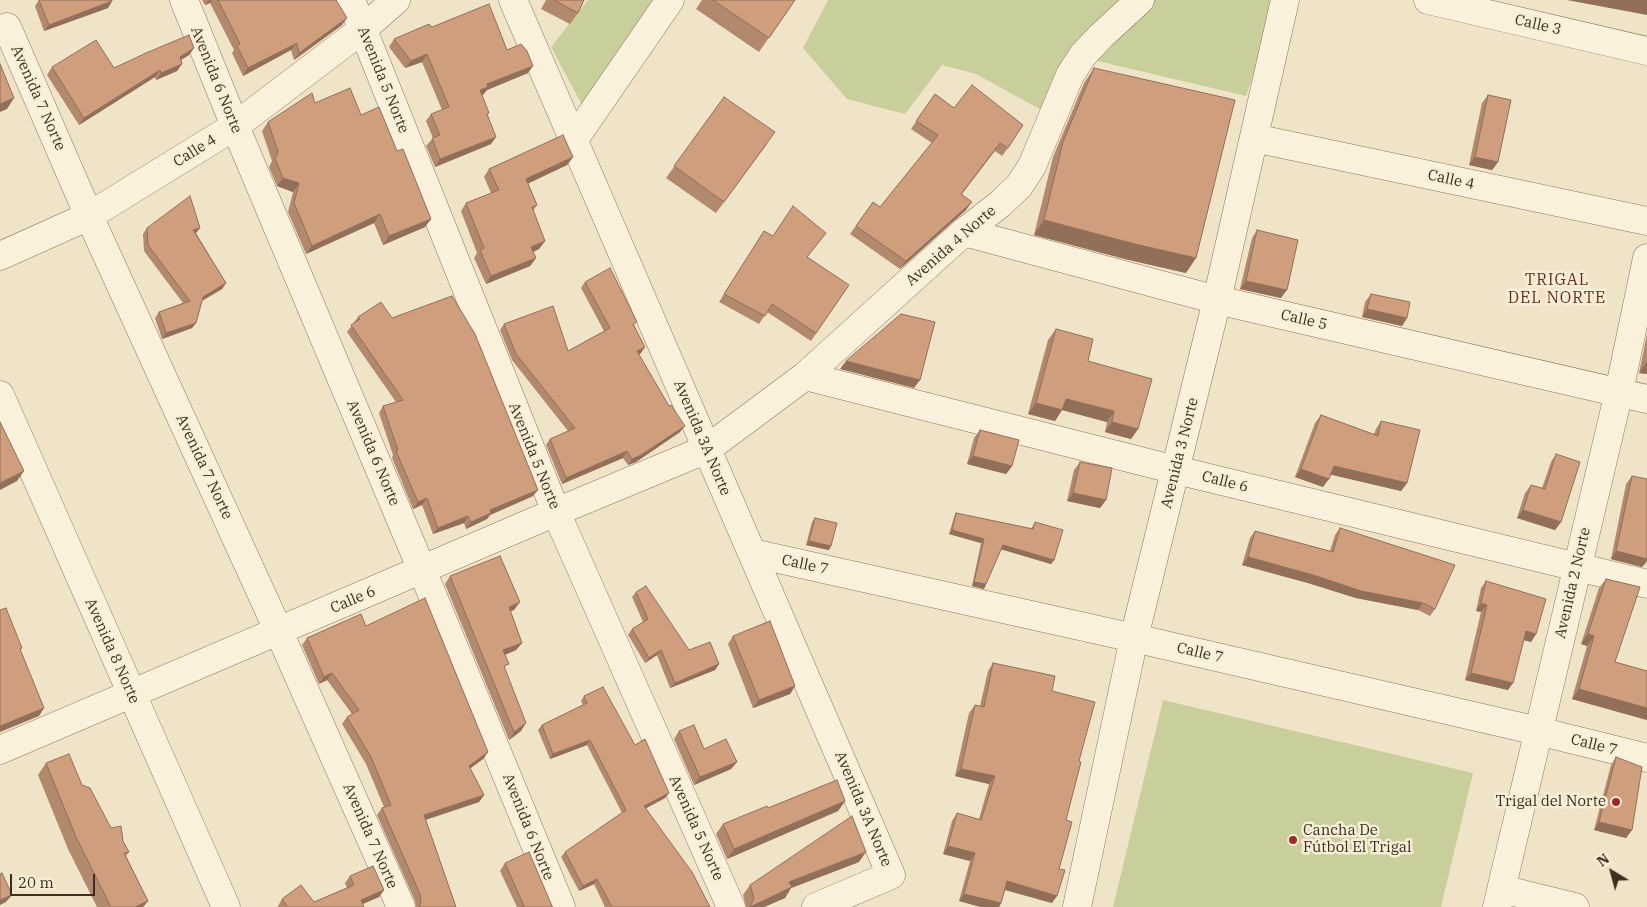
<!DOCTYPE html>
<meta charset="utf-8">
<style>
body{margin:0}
#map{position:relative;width:1647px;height:907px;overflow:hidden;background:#f0e4c8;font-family:"IBM Plex Serif",serif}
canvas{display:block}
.north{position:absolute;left:1587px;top:847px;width:50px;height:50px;-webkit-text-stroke:4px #f7eed8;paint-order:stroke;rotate:323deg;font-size:14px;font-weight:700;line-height:20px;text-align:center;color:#3d2e20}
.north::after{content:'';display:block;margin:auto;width:18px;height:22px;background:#3d2e20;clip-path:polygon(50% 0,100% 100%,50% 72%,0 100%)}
.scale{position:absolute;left:10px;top:874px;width:85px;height:22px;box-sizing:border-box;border:2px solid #3d2e20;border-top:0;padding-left:6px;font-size:15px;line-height:18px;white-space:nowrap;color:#3d2e20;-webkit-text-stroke:4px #f7eed8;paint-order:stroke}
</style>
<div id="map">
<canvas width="1647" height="907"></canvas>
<div class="north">N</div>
<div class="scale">20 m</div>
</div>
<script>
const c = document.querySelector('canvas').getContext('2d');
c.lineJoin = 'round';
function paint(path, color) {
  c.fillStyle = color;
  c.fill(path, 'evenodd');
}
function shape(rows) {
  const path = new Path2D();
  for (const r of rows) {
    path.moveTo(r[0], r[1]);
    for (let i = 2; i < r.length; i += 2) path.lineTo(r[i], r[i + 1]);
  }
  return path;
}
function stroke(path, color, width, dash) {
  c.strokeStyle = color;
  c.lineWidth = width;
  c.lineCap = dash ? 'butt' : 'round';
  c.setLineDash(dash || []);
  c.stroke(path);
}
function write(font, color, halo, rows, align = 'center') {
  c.font = font + ' "IBM Plex Serif",serif';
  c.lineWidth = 5;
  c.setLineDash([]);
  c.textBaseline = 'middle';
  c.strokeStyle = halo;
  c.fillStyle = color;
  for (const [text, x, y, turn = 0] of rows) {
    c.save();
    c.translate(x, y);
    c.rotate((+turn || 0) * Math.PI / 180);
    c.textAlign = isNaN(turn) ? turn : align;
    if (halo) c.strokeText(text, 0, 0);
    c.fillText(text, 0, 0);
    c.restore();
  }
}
paint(shape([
 [588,0,654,0,583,107,551,47],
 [828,0,1278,0,1246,96,1068,54,1045,112,976,74,942,65,905,114,847,99,803,48],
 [1163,700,1473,773,1441,907,1113,907]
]), '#c9cf9b');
const minor = shape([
 [184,0,235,126,422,570,561,907],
 [351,0,556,512,731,907],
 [513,0,891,875,816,907],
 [1428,0,1647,51],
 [7,27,89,216,279,632,401,907],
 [1254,138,1647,221],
 [573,141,670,0],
 [964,232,1217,300,1647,399],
 [0,256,89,216,235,126,363,29,396,0],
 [805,376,1176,470,1647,584],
 [0,395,226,907],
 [752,553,1134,638,1538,731,1647,758],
 [0,750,556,512,707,449,805,376,964,232,1000,204,1019,186,1032,166,1070,75,1083,55,1101,36,1140,0],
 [1502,889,1575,907],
 [1077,907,1134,638,1217,300,1285,0],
 [1497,907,1619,392,1647,258]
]);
stroke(minor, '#8d765c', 29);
stroke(minor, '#faf1dc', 28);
paint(shape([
 [39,0,112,1,108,8,44,31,35,6],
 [202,0,336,0,342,25,294,60,291,50,243,76,232,53,234,50,210,3,205,5],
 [546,0,584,0,578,13,570,24,541,9],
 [702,0,795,0,759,52,696,9],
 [432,27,507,50,528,73,487,90,482,95,488,116,491,144,435,167,426,146,433,138,426,121,431,114,442,110,422,62,405,68,389,47,394,39],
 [194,48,189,55,181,60,182,64,177,71,156,80,155,77,79,125,47,75,52,67,114,68],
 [1094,68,1186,273,1125,259,1034,235,1053,157,1084,83],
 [935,94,1008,148,1002,156,995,151,962,194,966,210,900,269,850,234,873,202,880,207,932,143,911,129],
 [1488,95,1498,162,1492,170,1469,165,1482,103],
 [724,97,767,144,716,213,666,178],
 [315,103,361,115,397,151,431,219,425,227,383,245,374,223,306,254,288,212,293,192,277,186,269,167,272,161,262,131,268,122],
 [573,157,567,165,528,183,537,205,533,211,545,241,539,249,533,252,536,258,530,266,486,284,474,258,477,253,461,211,466,203,491,193,484,177,489,169],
 [147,228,200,228,196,233,226,283,222,289,202,301,196,323,192,328,162,339,155,318,159,312,183,303,144,251,143,234],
 [1257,230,1281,298,1240,289,1252,238],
 [764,231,773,236,826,233,807,257,849,285,811,341,767,312,759,324,719,302],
 [585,282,635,326,641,353,639,354,680,432,636,462,628,465,623,458,562,484,546,445,550,439,568,431,512,360,500,330,504,324,568,351,604,331,581,288],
 [1371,294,1407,318,1402,326,1362,317,1365,302],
 [358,317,392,318,533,496,490,515,487,519,466,529,464,523,433,534,422,505,413,509,392,458,393,455,379,413,383,406,396,402,347,332],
 [1056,329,1088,361,1138,429,1131,439,1105,432,1107,422,1062,410,1055,421,1028,414,1048,340],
 [1647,334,1647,374,1639,373],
 [1321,415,1374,434,1376,429,1381,421,1407,483,1401,491,1330,474,1323,487,1295,477,1315,423],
 [980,430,1012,466,1006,474,967,464,974,438],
 [1556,454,1561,522,1555,530,1517,518,1525,493,1531,485,1542,488,1551,462],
 [1080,462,1106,500,1100,508,1067,501,1074,470],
 [1632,476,1646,563,1642,567,1611,559,1626,484],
 [956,513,1031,529,1035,522,1054,560,1051,564,1001,549,984,589,972,586,981,543,949,534,954,517],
 [815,518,829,550,806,545,812,522],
 [1340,528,1435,609,1430,616,1418,610,1356,598,1308,583,1242,565,1250,538,1255,531,1330,551,1335,535],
 [450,576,514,610,510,611,522,643,516,650,505,655,505,670,521,731,509,740,445,584],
 [1606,579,1615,662,1647,671,1647,720,1572,699,1587,646,1581,644,1599,588],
 [1486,581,1536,634,1531,642,1524,640,1508,690,1465,680,1481,612,1476,611,1481,588],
 [636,592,689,650,719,664,715,670,670,688,657,655,645,663,628,635,632,629,643,622,632,597],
 [366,626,488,752,483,759,470,768,484,795,479,802,425,820,456,907,416,907,415,901,377,815,382,808,384,807,366,764,342,724,347,717,352,714,327,680,319,684,302,645,307,638],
 [733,636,795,686,790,694,753,708,728,644],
 [993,663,1052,691,1079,761,1066,820,1059,869,1052,903,1005,890,1001,903,999,907,981,907,959,901,970,861,943,854,952,821,957,813,979,819,989,784,955,776,969,713,975,705,980,706,988,671],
 [584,696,635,745,669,793,665,798,646,808,710,907,605,907,594,884,579,891,561,857,565,852,622,813,587,745,550,759,538,730,542,725,583,705,581,701],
 [679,731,704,749,737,762,731,769,694,785,674,739],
 [1616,757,1632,830,1626,838,1594,830,1611,765],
 [46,763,82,785,111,828,123,841,129,852,126,856,148,901,143,907,97,907,68,849,38,775],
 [845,801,838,811,727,859,716,834,723,824,768,808],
 [859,862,791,888,785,898,764,907,746,907,743,895,750,885],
 [505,863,552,906,553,907,517,907,500,871],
 [350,876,384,890,379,897,362,904,364,907,278,907,278,906,282,899,314,902,347,888,345,883]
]), '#b2896c');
paint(shape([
 [209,0,212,0,210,3,205,5],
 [1567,0,1647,0,1647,15],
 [112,1,108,8,44,31,49,25],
 [347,18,342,25,294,60,299,53],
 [297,43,291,50,243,76,248,68],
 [194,48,189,55,174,64,180,57],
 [427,54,422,62,405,68,411,61],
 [182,64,177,71,156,80,161,73],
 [533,66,528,73,487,90,483,95,475,98,480,90,487,84],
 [160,70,155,77,79,125,84,118],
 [14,98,7,109,0,112,0,104],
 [496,137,491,144,435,167,440,159],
 [573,157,567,165,521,187,526,179],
 [1475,157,1498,162,1492,170,1469,165],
 [283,178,299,183,293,192,277,186],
 [972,202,966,210,900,269,906,261],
 [380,214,374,223,306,254,312,246],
 [431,219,425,227,383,245,389,236],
 [1044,220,1196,258,1186,273,1125,259,1034,235],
 [200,228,196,233,193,230],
 [545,241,539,249,526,255,531,247],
 [536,258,530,266,486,284,491,276],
 [1246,281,1287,290,1281,298,1240,289],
 [226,283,222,289,198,303,203,297],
 [1367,309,1407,318,1402,326,1362,317],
 [196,323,192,328,162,339,166,333],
 [645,347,641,353,633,358,637,351],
 [846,361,920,380,914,388,840,369],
 [1647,361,1647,374,1639,373],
 [1066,399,1114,411,1107,422,1062,410,1055,421,1028,414,1036,403],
 [1112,422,1138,429,1131,439,1105,432],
 [685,426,680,432,636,462,628,465,632,459],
 [627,451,623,458,562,484,566,478],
 [973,456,1012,466,1006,474,967,464],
 [1334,466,1407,483,1401,491,1328,474],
 [1301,469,1329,479,1323,487,1295,477],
 [24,471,17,481,0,490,0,483],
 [538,490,533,496,490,515,487,519,466,529,471,522,490,510],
 [1073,493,1106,500,1100,508,1067,501],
 [427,498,422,505,413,509,418,502],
 [1523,510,1561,522,1555,530,1517,518],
 [468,516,464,523,433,534,438,528],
 [952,530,984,539,981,543,949,534],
 [809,541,831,546,829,550,806,545],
 [1003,545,1054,560,1051,564,1000,549],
 [1616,551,1647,558,1647,561,1642,567,1611,559],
 [1248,557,1313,575,1423,603,1418,610,1356,598,1308,583,1242,565],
 [974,582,986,584,984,589,972,586],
 [520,602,514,610,503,614,509,607],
 [1481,603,1487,605,1481,612,1476,611],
 [1526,631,1536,634,1531,642,1520,639],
 [1588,634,1594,636,1587,646,1581,644],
 [522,643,516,650,497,658,503,650],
 [661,650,657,655,645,663,649,658],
 [719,664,715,670,670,688,675,683],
 [332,673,327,680,319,684,324,677],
 [1471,673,1513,683,1508,690,1465,680],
 [795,686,790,694,753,708,759,700],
 [1579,689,1647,708,1647,720,1572,699],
 [44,708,39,716,0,732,0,726],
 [526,723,521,731,509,740,514,732],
 [590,740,587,745,550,759,553,754],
 [488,752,483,759,464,773,469,766],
 [737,762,731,769,694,785,700,777],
 [961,769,995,776,989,784,955,776],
 [669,793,665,798,641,811,644,806],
 [484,795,479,802,419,822,424,815],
 [845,801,838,811,727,859,734,849],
 [1599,822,1632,830,1626,838,1594,830],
 [948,846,975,853,970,861,943,854],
 [866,852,859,862,791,888,785,898,764,907,750,907,782,892,789,882],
 [597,879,594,884,579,891,583,886],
 [1007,881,1057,896,1052,903,1002,889],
 [384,890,379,897,356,907,361,900],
 [964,894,1001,903,999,907,981,907,959,901],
 [12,895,6,902,0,905,0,900],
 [148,901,143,907,135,907]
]), '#916f58');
const building = shape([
 [39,0,112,0,112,1,49,25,39,0],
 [218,0,336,0,347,18,299,53,297,43,248,68,237,46,240,44,218,0],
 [554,0,584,0,578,13,554,0],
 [713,0,795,0,769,38,713,0],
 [489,4,507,50,521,44,527,51,533,66,487,84,488,87,480,90,489,113,487,114,496,137,440,159,432,138,440,135,431,114,449,107,427,54,411,61,394,39,429,24,432,27,489,4],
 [189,35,194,48,180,57,182,64,161,73,160,70,84,118,52,67,96,40,114,68,146,53,189,35],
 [0,64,14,98,0,104,0,64],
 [1094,68,1235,100,1196,258,1135,244,1044,220,1063,142,1094,68],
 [972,85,1023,125,1008,148,1000,143,961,194,972,202,906,261,856,226,873,202,880,207,938,135,916,121,935,94,954,108,972,85],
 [350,88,361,115,379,107,397,151,403,149,431,219,389,236,380,214,312,246,294,203,299,183,283,178,275,159,278,152,268,122,312,93,315,103,350,88],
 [1488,95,1511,100,1498,162,1475,157,1488,95],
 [724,97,775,132,724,202,674,166,724,97],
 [563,135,573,157,526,179,537,205,532,207,545,241,531,247,536,258,491,276,480,250,484,248,466,203,499,190,489,169,563,135],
 [190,196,200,228,193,230,226,283,203,297,196,323,166,333,159,312,190,301,148,245,147,228,190,196],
 [793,206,826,233,807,257,849,285,816,333,772,304,765,316,724,294,764,231,773,236,793,206],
 [1257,230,1298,240,1287,290,1246,281,1257,230],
 [610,268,637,322,633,324,645,347,637,351,669,406,671,405,685,426,641,455,632,459,627,451,566,478,550,439,575,428,516,354,504,324,553,306,568,351,610,328,585,282,610,268],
 [1371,294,1410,302,1407,318,1367,309,1371,294],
 [452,296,475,334,538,490,490,510,491,513,471,522,468,516,438,528,427,498,418,502,396,451,398,450,383,406,403,400,351,325,360,319,358,317,381,302,392,318,452,296],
 [901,314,935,322,920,380,846,361,901,314],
 [1056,329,1093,339,1088,361,1152,379,1138,429,1112,422,1114,411,1066,399,1062,410,1036,403,1056,329],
 [1321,415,1378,436,1381,421,1420,430,1407,483,1334,466,1329,479,1301,469,1321,415],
 [0,422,24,471,0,483,0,422],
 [980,430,1019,440,1012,466,973,456,980,430],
 [1556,454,1580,462,1561,522,1523,510,1531,485,1545,489,1556,454],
 [1080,462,1112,468,1106,500,1073,493,1080,462],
 [1632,476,1647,479,1647,559,1616,551,1632,476],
 [956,513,1033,529,1035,522,1063,530,1054,560,1003,545,986,584,974,582,984,539,952,530,956,513],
 [815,518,837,523,831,546,809,541,815,518],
 [1340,528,1455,565,1435,609,1423,603,1361,591,1313,575,1248,557,1255,531,1333,552,1340,528],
 [500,556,520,602,509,607,522,643,503,650,509,664,504,666,526,723,514,732,450,576,500,556],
 [1606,579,1640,587,1615,662,1647,671,1647,708,1579,689,1594,636,1588,634,1606,579],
 [1486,581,1546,599,1536,634,1526,631,1513,683,1471,673,1487,605,1481,603,1486,581],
 [646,586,689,650,710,642,719,664,675,683,661,650,649,658,632,629,648,619,636,592,646,586],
 [425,598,488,752,469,766,484,795,424,815,456,907,419,907,421,902,420,894,382,808,391,805,371,757,347,717,359,710,332,673,324,677,307,638,361,614,366,626,425,598],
 [6,608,22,648,20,649,44,708,0,726,0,610,6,608],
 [770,621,795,686,759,700,733,636,770,621],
 [993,663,1055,676,1052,691,1095,702,1079,761,1081,762,1066,820,1072,822,1059,869,1065,870,1057,896,1007,881,1001,903,964,894,975,853,948,846,957,813,981,820,995,776,961,769,975,705,984,707,993,663],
 [603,687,635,745,645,739,669,793,644,806,692,872,710,907,612,907,597,879,583,886,565,852,626,810,590,740,553,754,542,725,587,703,584,696,603,687],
 [694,725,704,749,726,739,737,762,700,777,679,731,694,725],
 [69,754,82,785,90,788,111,828,121,826,123,841,129,852,124,853,148,901,135,907,111,907,76,837,46,763,69,754],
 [1616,757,1642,767,1632,830,1599,822,1616,757],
 [837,780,845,801,734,849,723,824,767,806,768,808,837,780],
 [852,816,866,852,789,882,792,887,750,907,754,898,750,885,852,816],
 [529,852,552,906,553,907,521,907,524,906,505,863,529,852],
 [373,866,384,890,361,900,364,907,288,907,282,899,301,885,314,902,354,885,350,876,373,866],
 [2,873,12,895,0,900,0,874,2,873]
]);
paint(building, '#cf9f7d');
stroke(building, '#916f58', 1);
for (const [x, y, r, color] of [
 [1616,802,5,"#9e2a2b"],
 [1293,840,5,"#9e2a2b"]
]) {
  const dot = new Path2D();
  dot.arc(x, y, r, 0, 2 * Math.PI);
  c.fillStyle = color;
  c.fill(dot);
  stroke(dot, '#f7eed8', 2);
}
write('15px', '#3d2e20', '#f7eed8', [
 ["Calle 3",1538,25,13],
 ["Avenida 6 Norte",216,80,68],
 ["Avenida 5 Norte",383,80,68],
 ["Avenida 7 Norte",38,98,66],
 ["Calle 4",195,151,-32],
 ["Calle 4",1451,180,12],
 ["Avenida 4 Norte",951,246,-41],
 ["Calle 5",1304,320,13],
 ["Avenida 3A Norte",702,438,67],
 ["Avenida 6 Norte",373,453,67],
 ["Avenida 3 Norte",1180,453,-76],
 ["Avenida 5 Norte",534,456,68],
 ["Avenida 7 Norte",204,467,65],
 ["Calle 6",1225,482,14],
 ["Calle 7",805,565,12],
 ["Avenida 2 Norte",1573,583,-77],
 ["Calle 6",353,600,-23],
 ["Avenida 8 Norte",112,651,66],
 ["Calle 7",1200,653,13],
 ["Calle 7",1594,745,14],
 ["Avenida 3A Norte",863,809,67],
 ["Avenida 6 Norte",528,827,68],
 ["Avenida 5 Norte",696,828,66],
 ["Avenida 7 Norte",370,836,66]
]);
write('15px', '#3d2e20', '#f7eed8', [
 ["Trigal del Norte",1606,802],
 ["Cancha De",1303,831,"left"],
 ["Fútbol El Trigal",1303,848,"left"]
], 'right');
c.letterSpacing = '1px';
write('16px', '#6b2e1e', '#f7eed8', [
 ["TRIGAL",1557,280],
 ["DEL NORTE",1557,298]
]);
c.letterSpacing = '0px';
</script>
